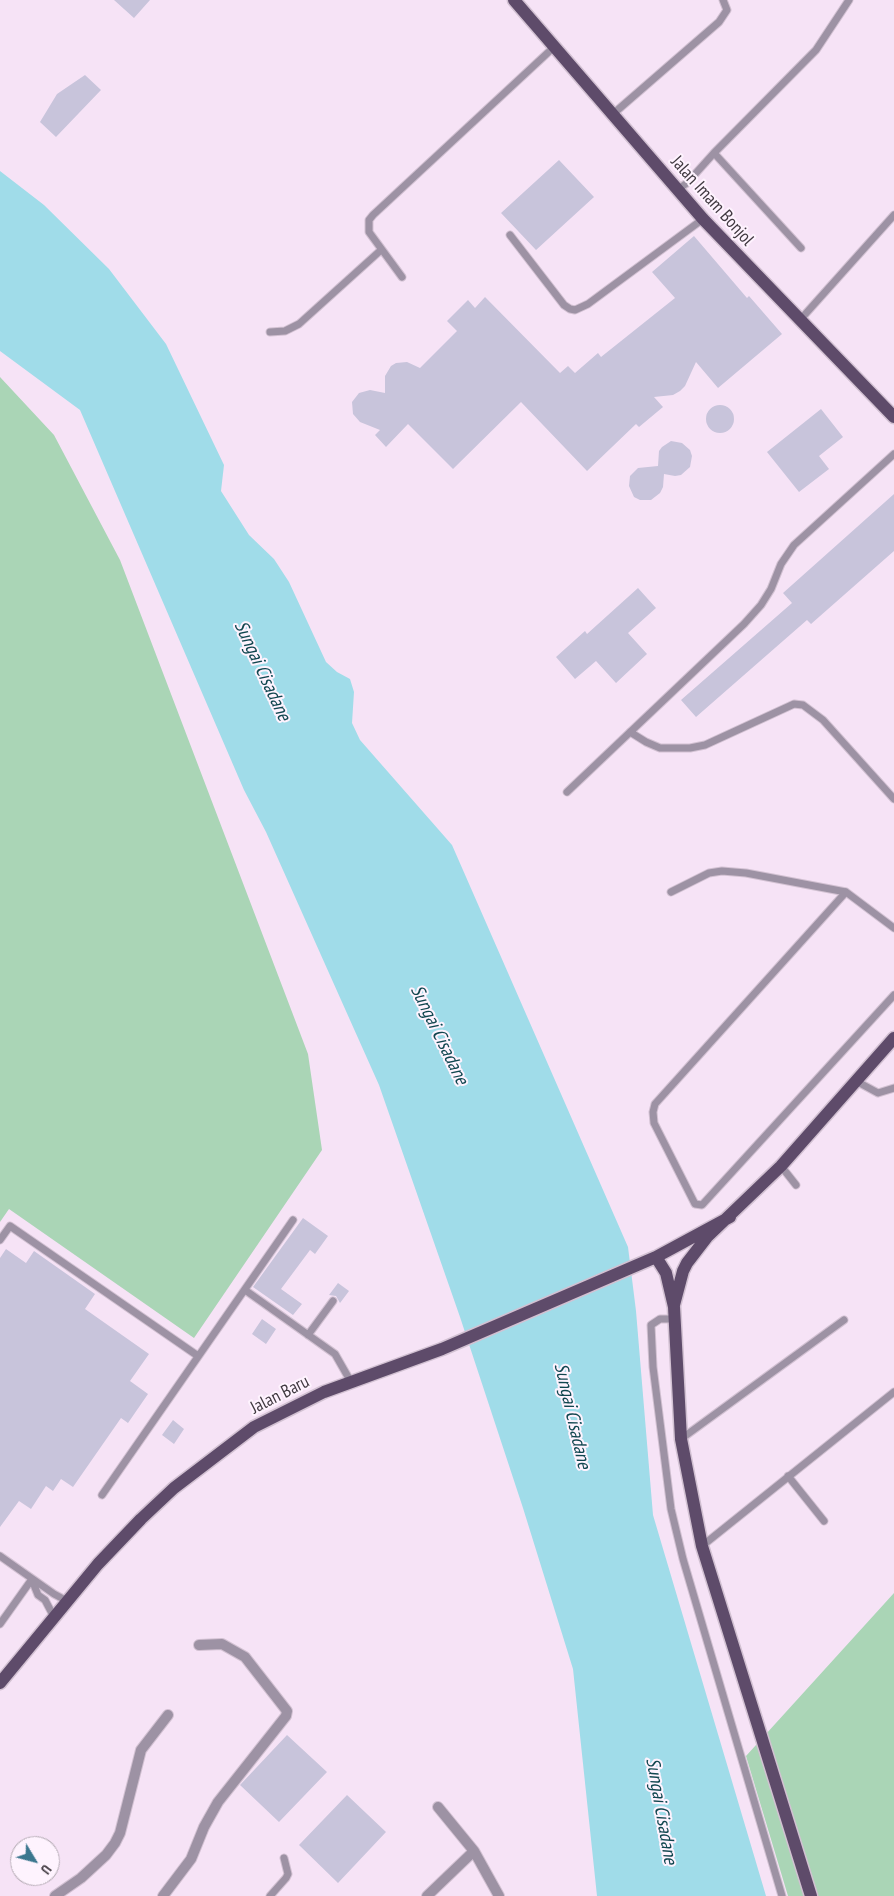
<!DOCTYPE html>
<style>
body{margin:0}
#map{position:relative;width:894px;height:1896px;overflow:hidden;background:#f6e3f6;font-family:"PT Sans Narrow",sans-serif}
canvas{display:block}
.north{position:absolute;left:10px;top:1836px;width:50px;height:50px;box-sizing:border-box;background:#fef3fe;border:1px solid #b2a9b2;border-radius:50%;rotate:127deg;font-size:14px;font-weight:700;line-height:20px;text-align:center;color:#403940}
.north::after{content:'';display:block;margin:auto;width:18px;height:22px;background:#3a768e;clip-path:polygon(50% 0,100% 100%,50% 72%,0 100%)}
</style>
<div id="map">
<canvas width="894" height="1896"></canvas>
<div class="north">U</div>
</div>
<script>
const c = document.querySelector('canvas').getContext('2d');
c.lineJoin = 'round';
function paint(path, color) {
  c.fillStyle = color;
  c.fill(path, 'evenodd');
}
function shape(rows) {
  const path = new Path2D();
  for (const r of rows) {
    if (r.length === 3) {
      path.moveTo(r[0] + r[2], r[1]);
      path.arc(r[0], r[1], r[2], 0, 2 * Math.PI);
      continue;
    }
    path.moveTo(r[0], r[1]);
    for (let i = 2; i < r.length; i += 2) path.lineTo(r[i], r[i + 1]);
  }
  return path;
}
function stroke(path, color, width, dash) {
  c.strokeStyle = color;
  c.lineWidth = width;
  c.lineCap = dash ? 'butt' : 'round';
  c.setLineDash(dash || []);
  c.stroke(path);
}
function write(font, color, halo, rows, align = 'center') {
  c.font = font + ' "PT Sans Narrow",sans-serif';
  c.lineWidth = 4;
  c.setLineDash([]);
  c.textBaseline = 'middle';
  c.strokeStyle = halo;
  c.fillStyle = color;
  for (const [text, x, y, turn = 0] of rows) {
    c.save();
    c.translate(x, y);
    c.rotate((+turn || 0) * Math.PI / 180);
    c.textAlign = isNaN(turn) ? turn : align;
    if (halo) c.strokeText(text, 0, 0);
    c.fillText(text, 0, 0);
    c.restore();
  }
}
paint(shape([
 [0,377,54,435,120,560,308,1054,322,1150,194,1338,9,1209,0,1222],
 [894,1593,894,1896,788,1896,746,1756]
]), '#aad5b6');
paint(shape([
 [0,171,44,205,109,269,166,344,224,465,221,491,249,535,274,559,289,582,326,662,337,672,350,679,354,692,352,723,360,740,452,845,628,1247,636,1311,653,1515,766,1896,597,1896,573,1669,523,1508,460,1317,379,1085,266,832,244,790,80,410,0,351]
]), '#a0dce9');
paint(shape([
 [114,0,150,0,134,18],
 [85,75,101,90,56,137,40,122,57,94],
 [559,160,594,197,536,250,501,213],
 [694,236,747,298,749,296,782,334,718,388,696,362,685,386,680,391,673,395,654,397,663,407,639,427,636,424,587,471,521,402,453,469,408,424,386,447,375,435,380,430,360,422,353,414,352,402,359,393,370,390,385,393,385,376,391,366,396,363,407,362,420,368,457,331,447,321,468,300,475,308,485,297,560,373,568,366,575,373,598,353,601,357,675,298,652,272],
 [720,419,14],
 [821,409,843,437,819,456,829,469,799,492,767,452],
 [671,441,682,443,690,450,692,456,690,467,681,475,675,476,664,474,663,487,660,493,651,500,640,500,634,497,629,486,630,476,638,468,658,466,659,451,662,447],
 [894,494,894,551,811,624,807,620,696,717,681,700,792,603,783,593],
 [638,588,656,608,628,633,647,654,616,683,596,661,575,679,556,657,585,631,587,634],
 [303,1218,328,1236,315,1254,310,1250,281,1289,302,1304,293,1315,253,1287],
 [6,1249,26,1263,34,1251,95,1294,85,1309,149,1354,130,1381,148,1394,128,1423,121,1418,73,1487,61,1479,53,1491,46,1486,31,1509,19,1501,0,1527,0,1258],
 [338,1283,349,1291,340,1303,336,1296,329,1295],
 [262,1319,276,1329,266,1344,252,1334],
 [173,1420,184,1429,174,1444,162,1435],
 [287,1735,327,1772,279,1822,240,1785],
 [347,1795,386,1832,338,1883,299,1845]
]), '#c8c4db');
const service = shape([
 [613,114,719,22,727,10,723,0],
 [714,153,801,248],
 [677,190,687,183,714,153,816,50,849,0],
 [510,235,564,305,570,309,575,310,588,304,703,219],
 [402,277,369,232,369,220,373,215,554,47],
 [800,320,894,215],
 [270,332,285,331,299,324,381,250],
 [630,732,646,742,660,748,690,748,705,745,794,704,803,705,823,720,894,799],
 [567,792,744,624,761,605,771,589,781,564,794,545,894,454],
 [671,892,709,873,722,871,746,873,846,892,894,928],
 [846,892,655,1104,653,1112,654,1123,695,1204,702,1205,894,995],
 [856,1081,878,1093,894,1088],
 [781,1166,796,1185],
 [0,1240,10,1226,198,1356],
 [245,1290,335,1354,351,1382],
 [675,1319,660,1319,651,1325,653,1367,671,1509,683,1559,782,1896],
 [308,1335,333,1301],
 [681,1439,844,1320],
 [788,1476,824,1521],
 [102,1495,293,1220],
 [702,1546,894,1392],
 [0,1556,54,1594,67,1601],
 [32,1580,38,1595,45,1600,54,1617],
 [0,1624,32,1579],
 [270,1896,286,1878,288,1874,284,1858]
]);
const minor = shape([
 [438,1807,474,1851,499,1896],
 [55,1896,81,1878,106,1855,115,1843,120,1833,141,1750,168,1715],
 [163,1896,191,1859,204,1827,218,1802,286,1716,287,1711,245,1657,222,1644,199,1645],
 [427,1896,474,1851]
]);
const primary = shape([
 [514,0,703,219,894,417],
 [656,1257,666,1273,674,1307,681,1439,702,1546,811,1896],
 [674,1305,683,1271,687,1263,707,1237,781,1166,894,1038],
 [0,1683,98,1564,141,1519,174,1488,254,1427,324,1392,442,1349,656,1257,730,1217]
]);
stroke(service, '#d2c1d2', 9);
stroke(minor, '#d2c1d2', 12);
stroke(primary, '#d2c1d2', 15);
stroke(service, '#9d92a4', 7);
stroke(minor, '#9d92a4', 10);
stroke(primary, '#5e4b6a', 12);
write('18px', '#403940', '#fef3fe', [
 ["Jalan Imam Bonjol",712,201,48],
 ["Jalan Baru",280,1395,-27]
]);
write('italic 19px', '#10464f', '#fef3fe', [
 ["Sungai Cisadane",262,671,65],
 ["Sungai Cisadane",439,1035,64],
 ["Sungai Cisadane",572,1416,77],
 ["Sungai Cisadane",661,1811,80]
]);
</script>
